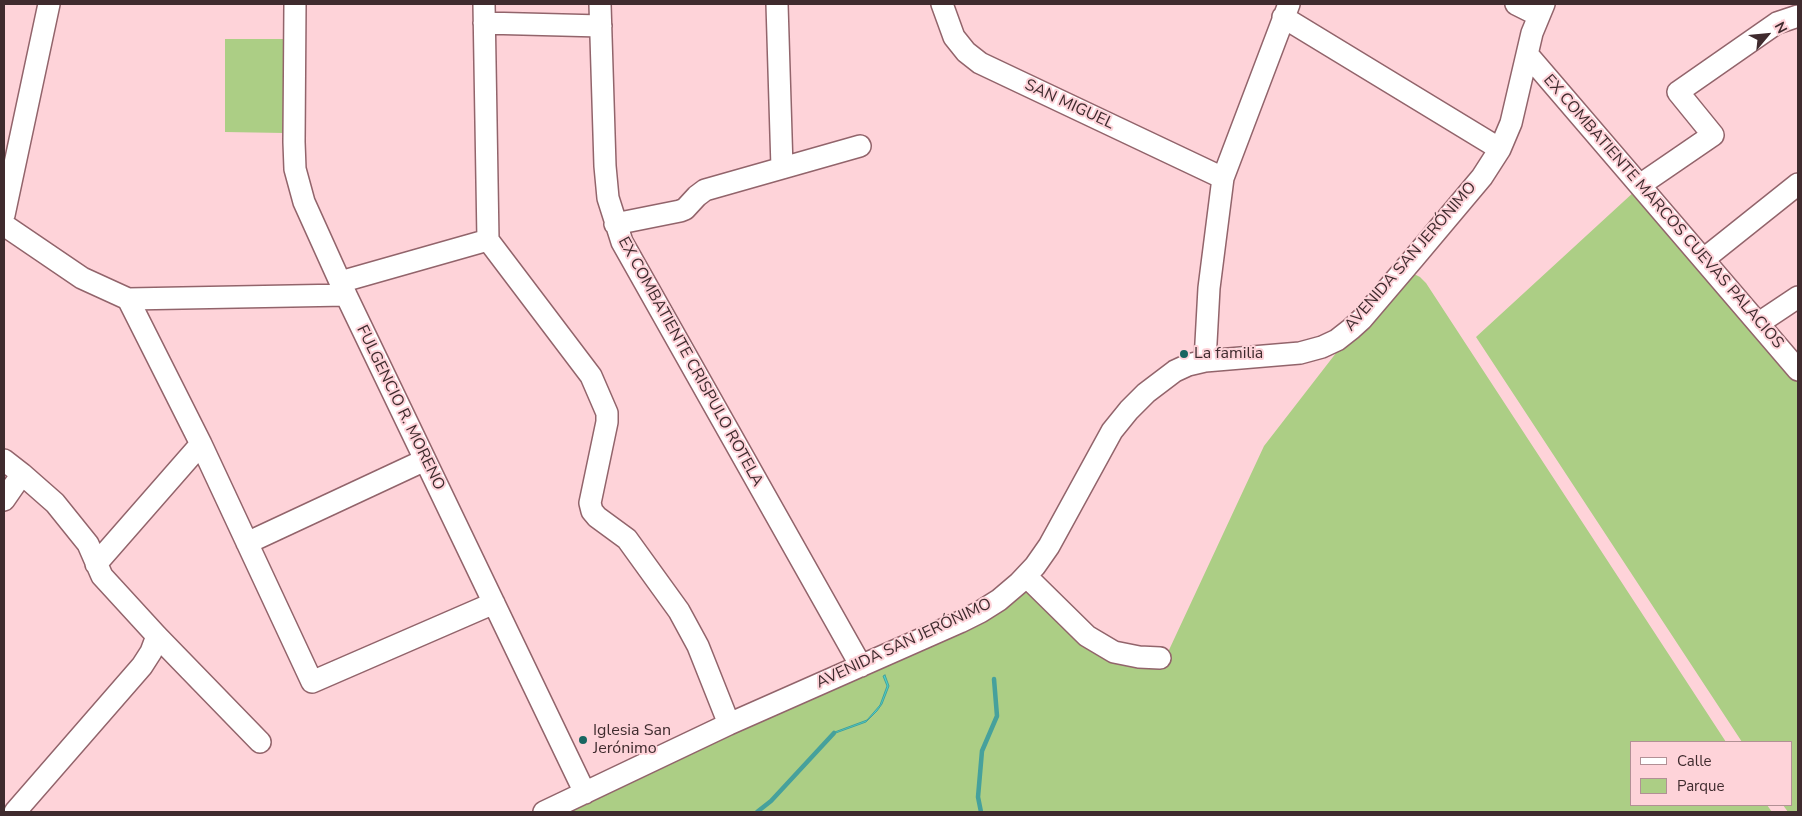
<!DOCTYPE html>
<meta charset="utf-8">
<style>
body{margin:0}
#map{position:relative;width:1802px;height:816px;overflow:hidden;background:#fed3d9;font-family:"Nunito Sans",sans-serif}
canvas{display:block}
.frame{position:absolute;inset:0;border:5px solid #3f2b2e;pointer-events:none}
.legend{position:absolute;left:1630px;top:741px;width:162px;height:65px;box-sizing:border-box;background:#fed3d9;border:1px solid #b29095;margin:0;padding:6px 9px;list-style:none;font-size:15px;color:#3f2b2e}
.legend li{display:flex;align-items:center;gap:10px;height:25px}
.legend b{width:25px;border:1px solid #b29095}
.north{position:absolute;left:1742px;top:10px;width:50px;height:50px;-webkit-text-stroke:4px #fed3d9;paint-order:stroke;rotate:62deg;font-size:14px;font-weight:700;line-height:20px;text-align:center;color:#3f2b2e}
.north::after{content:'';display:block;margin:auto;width:18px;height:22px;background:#3f2b2e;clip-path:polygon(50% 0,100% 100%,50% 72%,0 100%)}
</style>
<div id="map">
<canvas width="1802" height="816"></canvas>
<div class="frame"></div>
<ul class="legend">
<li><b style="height:6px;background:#fff"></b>Calle</li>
<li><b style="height:14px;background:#acce85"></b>Parque</li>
</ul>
<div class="north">N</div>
</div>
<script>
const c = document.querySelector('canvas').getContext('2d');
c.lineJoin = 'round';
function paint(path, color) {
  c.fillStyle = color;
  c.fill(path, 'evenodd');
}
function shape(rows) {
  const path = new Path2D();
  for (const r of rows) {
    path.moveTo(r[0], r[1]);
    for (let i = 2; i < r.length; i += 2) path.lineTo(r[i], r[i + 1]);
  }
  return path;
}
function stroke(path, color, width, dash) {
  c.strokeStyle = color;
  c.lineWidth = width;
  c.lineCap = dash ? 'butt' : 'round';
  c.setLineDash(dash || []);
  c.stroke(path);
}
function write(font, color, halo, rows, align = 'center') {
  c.font = font + ' "Nunito Sans",sans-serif';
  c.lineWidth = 4;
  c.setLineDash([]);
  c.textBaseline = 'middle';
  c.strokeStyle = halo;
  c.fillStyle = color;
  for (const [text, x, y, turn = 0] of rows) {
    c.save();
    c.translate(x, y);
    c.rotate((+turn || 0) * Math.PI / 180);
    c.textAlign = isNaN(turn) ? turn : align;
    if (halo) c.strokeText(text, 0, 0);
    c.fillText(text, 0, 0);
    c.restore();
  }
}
paint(shape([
 [225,39,285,39,284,133,225,132],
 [1635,191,1798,382,1798,812,1788,812,1783,805,1791,805,1791,742,1742,742,1476,337],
 [1412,273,1420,277,1426,283,1726,742,1631,742,1631,805,1767,805,1772,812,560,812,1027,590,1066,623,1162,665,1264,446,1343,344]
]), '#acce85');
const water = shape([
 [885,675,889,686,882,704,877,711,866,722,833,734,830,738,832,733,867,720,874,712,880,705,887,686,883,676,885,675]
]);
paint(water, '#49d4cb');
stroke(water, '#46a19c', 1);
stroke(shape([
 [757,812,771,801,834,733],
 [981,812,978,797,982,751,997,716,994,679]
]), '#46a19c', 4.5);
const minor = shape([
 [295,4,294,142,295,169,304,202,346,295,585,793],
 [484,4,488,240,591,376,607,413,607,422,590,503,592,511,597,517,627,539,679,611,698,646,729,724],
 [600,4,605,166,608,198,622,242,861,666],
 [777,4,782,168],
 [942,4,954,37,966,52,980,63,1223,178],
 [1516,4,1538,15],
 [1283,17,1500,149],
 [484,23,601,26],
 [1528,55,1798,370],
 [1640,185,1713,135,1678,92,1777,23,1798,16],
 [4,215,49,4],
 [615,224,680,211,685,209,697,196,705,190,860,146],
 [4,225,82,278,128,299,346,295],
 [1704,259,1798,184],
 [340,282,488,240],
 [128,299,201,444,312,682,494,603],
 [1759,323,1798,297],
 [1205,361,1209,288,1223,178,1289,4],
 [4,460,22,474,55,503,88,544,102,576,157,636,260,742],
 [4,500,22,474],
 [247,543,425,460],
 [96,564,201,444],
 [1026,576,1087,636,1114,652,1139,657,1160,658],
 [15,812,142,666,151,652,157,636],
 [544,812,729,724,960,622,980,612,999,600,1019,583,1035,566,1049,546,1112,431,1129,410,1146,393,1175,371,1188,365,1205,361,1300,353,1322,347,1337,340,1351,329,1362,319,1414,258,1482,177,1500,149,1511,123,1532,33,1544,4]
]);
stroke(minor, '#92646b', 24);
stroke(minor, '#fff', 21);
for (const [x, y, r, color] of [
 [1184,354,5,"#196661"],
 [583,740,5,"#196661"]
]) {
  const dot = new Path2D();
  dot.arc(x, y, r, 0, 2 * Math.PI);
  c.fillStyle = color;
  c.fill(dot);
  stroke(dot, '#fed3d9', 2);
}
write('16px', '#3f2b2e', '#fed3d9', [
 ["SAN MIGUEL",1069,105,25],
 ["EX COMBATIENTE MARCOS CUEVAS PALACIOS",1663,212,49],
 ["AVENIDA SAN JERÓNIMO",1411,257,-49],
 ["EX COMBATIENTE CRISPULO ROTELA",690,362,61],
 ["FULGENCIO R. MORENO",400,408,64],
 ["AVENIDA SAN JERÓNIMO",904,644,-25]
]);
write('16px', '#3f2b2e', '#fed3d9', [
 ["La familia",1194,354],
 ["Iglesia San",593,731],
 ["Jerónimo",593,749]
], 'left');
</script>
